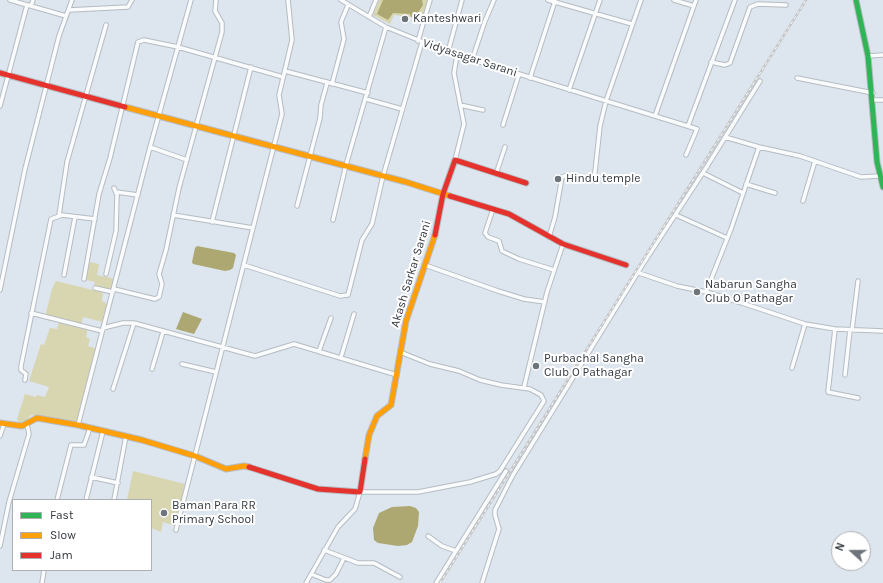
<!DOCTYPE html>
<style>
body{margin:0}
#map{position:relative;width:883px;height:583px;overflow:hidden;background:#dde5ee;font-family:Karla,sans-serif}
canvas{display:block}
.legend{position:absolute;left:12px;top:499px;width:140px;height:72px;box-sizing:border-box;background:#fff;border:1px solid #adafb2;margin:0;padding:5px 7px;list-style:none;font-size:12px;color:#31373e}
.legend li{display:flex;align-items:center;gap:8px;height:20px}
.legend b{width:20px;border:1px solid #adafb2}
.north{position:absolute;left:831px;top:531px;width:40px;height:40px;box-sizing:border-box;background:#fff;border:1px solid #adafb2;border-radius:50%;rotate:291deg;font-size:11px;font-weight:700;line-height:16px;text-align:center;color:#31373e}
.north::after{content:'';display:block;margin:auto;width:14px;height:18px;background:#6d747c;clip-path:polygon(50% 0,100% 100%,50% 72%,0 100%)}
</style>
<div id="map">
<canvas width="883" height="583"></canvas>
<ul class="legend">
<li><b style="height:5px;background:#30b455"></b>Fast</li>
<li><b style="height:5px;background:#ff9f0a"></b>Slow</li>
<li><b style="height:5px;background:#e5322d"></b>Jam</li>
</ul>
<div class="north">N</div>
</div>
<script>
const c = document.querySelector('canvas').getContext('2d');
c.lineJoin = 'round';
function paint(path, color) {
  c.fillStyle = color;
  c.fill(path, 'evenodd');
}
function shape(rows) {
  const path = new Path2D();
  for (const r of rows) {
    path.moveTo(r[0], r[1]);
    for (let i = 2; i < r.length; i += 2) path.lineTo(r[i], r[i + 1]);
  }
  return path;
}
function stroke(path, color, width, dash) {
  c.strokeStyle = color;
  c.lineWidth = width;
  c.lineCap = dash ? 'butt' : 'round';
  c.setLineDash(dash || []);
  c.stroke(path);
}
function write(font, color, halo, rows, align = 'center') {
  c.font = font + ' Karla,sans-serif';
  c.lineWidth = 4;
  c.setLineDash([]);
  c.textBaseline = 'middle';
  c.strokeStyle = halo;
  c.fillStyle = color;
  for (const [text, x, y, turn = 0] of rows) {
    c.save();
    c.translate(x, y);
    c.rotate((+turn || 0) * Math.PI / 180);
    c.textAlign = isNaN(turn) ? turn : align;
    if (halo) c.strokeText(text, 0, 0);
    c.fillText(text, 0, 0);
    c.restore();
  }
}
paint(shape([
 [379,0,428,0,424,16,411,17,394,15,390,24,373,15],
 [89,262,99,264,97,275,115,279,111,294,103,292,102,301,109,305,103,322,83,317,81,325,88,327,86,337,90,339,88,346,96,349,77,423,31,415,24,424,20,424,17,419,25,394,36,397,37,395,45,397,49,387,29,381,41,344,44,345,50,328,57,329,59,322,52,320,48,321,45,317,52,289,56,281,93,290,95,282,86,280],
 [133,471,185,484,175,526,163,522,161,532,151,528,151,500,127,500]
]), '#d8d6b1');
paint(shape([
 [383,0,422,0,423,5,415,17,411,17,410,14,393,13,388,20,377,14],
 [197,246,234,253,236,255,233,268,230,270,225,271,193,264,192,262,195,248],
 [183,312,202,319,194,334,176,329],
 [410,506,416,508,419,512,418,526,412,542,407,545,398,546,378,543,374,540,373,528,379,513,392,507]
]), '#ada871');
const street = shape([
 [10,0,66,16],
 [341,0,386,27,448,52,697,129,686,155],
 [548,0,632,24],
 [674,0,694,6],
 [31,6,33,0],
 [69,10,128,7,132,0],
 [369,17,376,0],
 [418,41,430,0],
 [448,52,462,0],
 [868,56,883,55],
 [472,60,485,21,494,0],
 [711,62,725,65,730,63,750,7,758,4,786,5],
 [285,71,368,93],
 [530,78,555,1],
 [797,78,873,93],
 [332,84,344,39,341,22,348,5],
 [569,90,600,0],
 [366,99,402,109],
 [873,100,883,100],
 [460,105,483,110],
 [0,106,27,5],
 [655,116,696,0],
 [503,125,519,74],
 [688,126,735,0],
 [725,137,759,147,800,156,861,177,880,176],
 [150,147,187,160],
 [455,160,464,124,454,73,457,55],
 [703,173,743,193],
 [496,174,505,147],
 [746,184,775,193],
 [116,192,138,195],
 [803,201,815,161],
 [297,206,320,118,321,105,327,83],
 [493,209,485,233,488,237,499,241,502,251,519,259,554,270],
 [59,215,67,162,106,25],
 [173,215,253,228],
 [676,215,727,238],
 [333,220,346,165,386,27],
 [212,222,251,67],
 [549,237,555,217,562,177,568,175,594,181,600,126,606,101,641,0],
 [244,265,340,296,348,295,362,240,372,224,383,176,422,42],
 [425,265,498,291,524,299,545,302],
 [639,273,677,286,706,292,742,303,805,324,835,329,883,331],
 [106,274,116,231,117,195,114,188],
 [64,275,75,217],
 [84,279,99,194,110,158,138,42,144,40,178,47,283,77],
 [95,288,113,292],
 [114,289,155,299,159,297,162,284,159,274,166,250,179,188,222,32,222,23,215,11,216,0],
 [0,290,25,169,59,36,72,0],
 [706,292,731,229,759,147],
 [31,313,102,331],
 [103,328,123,323,134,323,255,356,294,344,397,375],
 [835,329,828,392,858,398],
 [852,330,858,281],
 [319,351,331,318],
 [341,357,354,314],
 [182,364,216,372],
 [792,368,805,324],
 [152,369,163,332],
 [845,375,850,330],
 [25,380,26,374,21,370,21,366,51,219,62,215,95,219],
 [524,387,547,292,563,244],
 [113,389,134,323],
 [78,425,150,147,191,0],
 [0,436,4,424],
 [91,477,118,483],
 [57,500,71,445,84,445,90,428],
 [86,500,103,431],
 [114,500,126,436],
 [176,530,282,114,279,95,292,40,288,0],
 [428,536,442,546,456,551],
 [0,546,9,502,29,434,27,424],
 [324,550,358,563,374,563,400,577],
 [311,574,326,580,330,580,336,574,344,558],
 [42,583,44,570],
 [306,583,338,527,355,509,360,492,418,492,470,482,496,474,500,471,544,401,541,395,530,389,501,385,480,380,459,371,430,364,400,352],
 [436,583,506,471],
 [482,583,499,529,495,515,495,510,513,475,643,264,706,168,760,81]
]);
const fast = shape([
 [856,0,868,56,877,162,883,187]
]);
const slow = shape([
 [125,107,406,182,450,196],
 [0,423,22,426,37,418,78,425,142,440,195,456,226,469,244,466,249,467],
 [365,459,369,435,377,416,391,405,406,321,435,235]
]);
const jam = shape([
 [0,73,125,107],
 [450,196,509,214,563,244,626,265],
 [435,235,443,194,455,160,526,183],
 [249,467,318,489,360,492,365,459]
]);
stroke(street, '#b5bcc3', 5.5);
stroke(fast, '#b5bcc3', 7);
stroke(slow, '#b5bcc3', 7);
stroke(jam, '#b5bcc3', 7);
stroke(street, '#fafbfc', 3.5);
stroke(fast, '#30b455', 5);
stroke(slow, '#ff9f0a', 5);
stroke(jam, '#e5322d', 5);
const rail = shape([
 [440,583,806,0]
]);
stroke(rail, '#c5c7c9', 2.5);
stroke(rail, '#fff', 1, [3]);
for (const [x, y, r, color] of [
 [405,19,4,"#6d747c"],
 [558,179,4,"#6d747c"],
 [697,292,4,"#6d747c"],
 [536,366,4,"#6d747c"],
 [164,513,4,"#6d747c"]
]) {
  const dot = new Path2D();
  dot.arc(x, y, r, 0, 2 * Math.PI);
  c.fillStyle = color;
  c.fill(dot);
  stroke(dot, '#fff', 1.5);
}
write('12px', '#31373e', '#fff', [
 ["Kanteshwari",413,19],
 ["Hindu temple",566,179],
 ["Nabarun Sangha",705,285],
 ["Club O Pathagar",705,299],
 ["Purbachal Sangha",544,359],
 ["Club O Pathagar",544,373],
 ["Baman Para RR",172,506],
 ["Primary School",172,520]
], 'left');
write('12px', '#31373e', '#fff', [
 ["Vidyasagar Sarani",470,58,18],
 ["Akash Sarkar Sarani",411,274,-73]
]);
</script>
